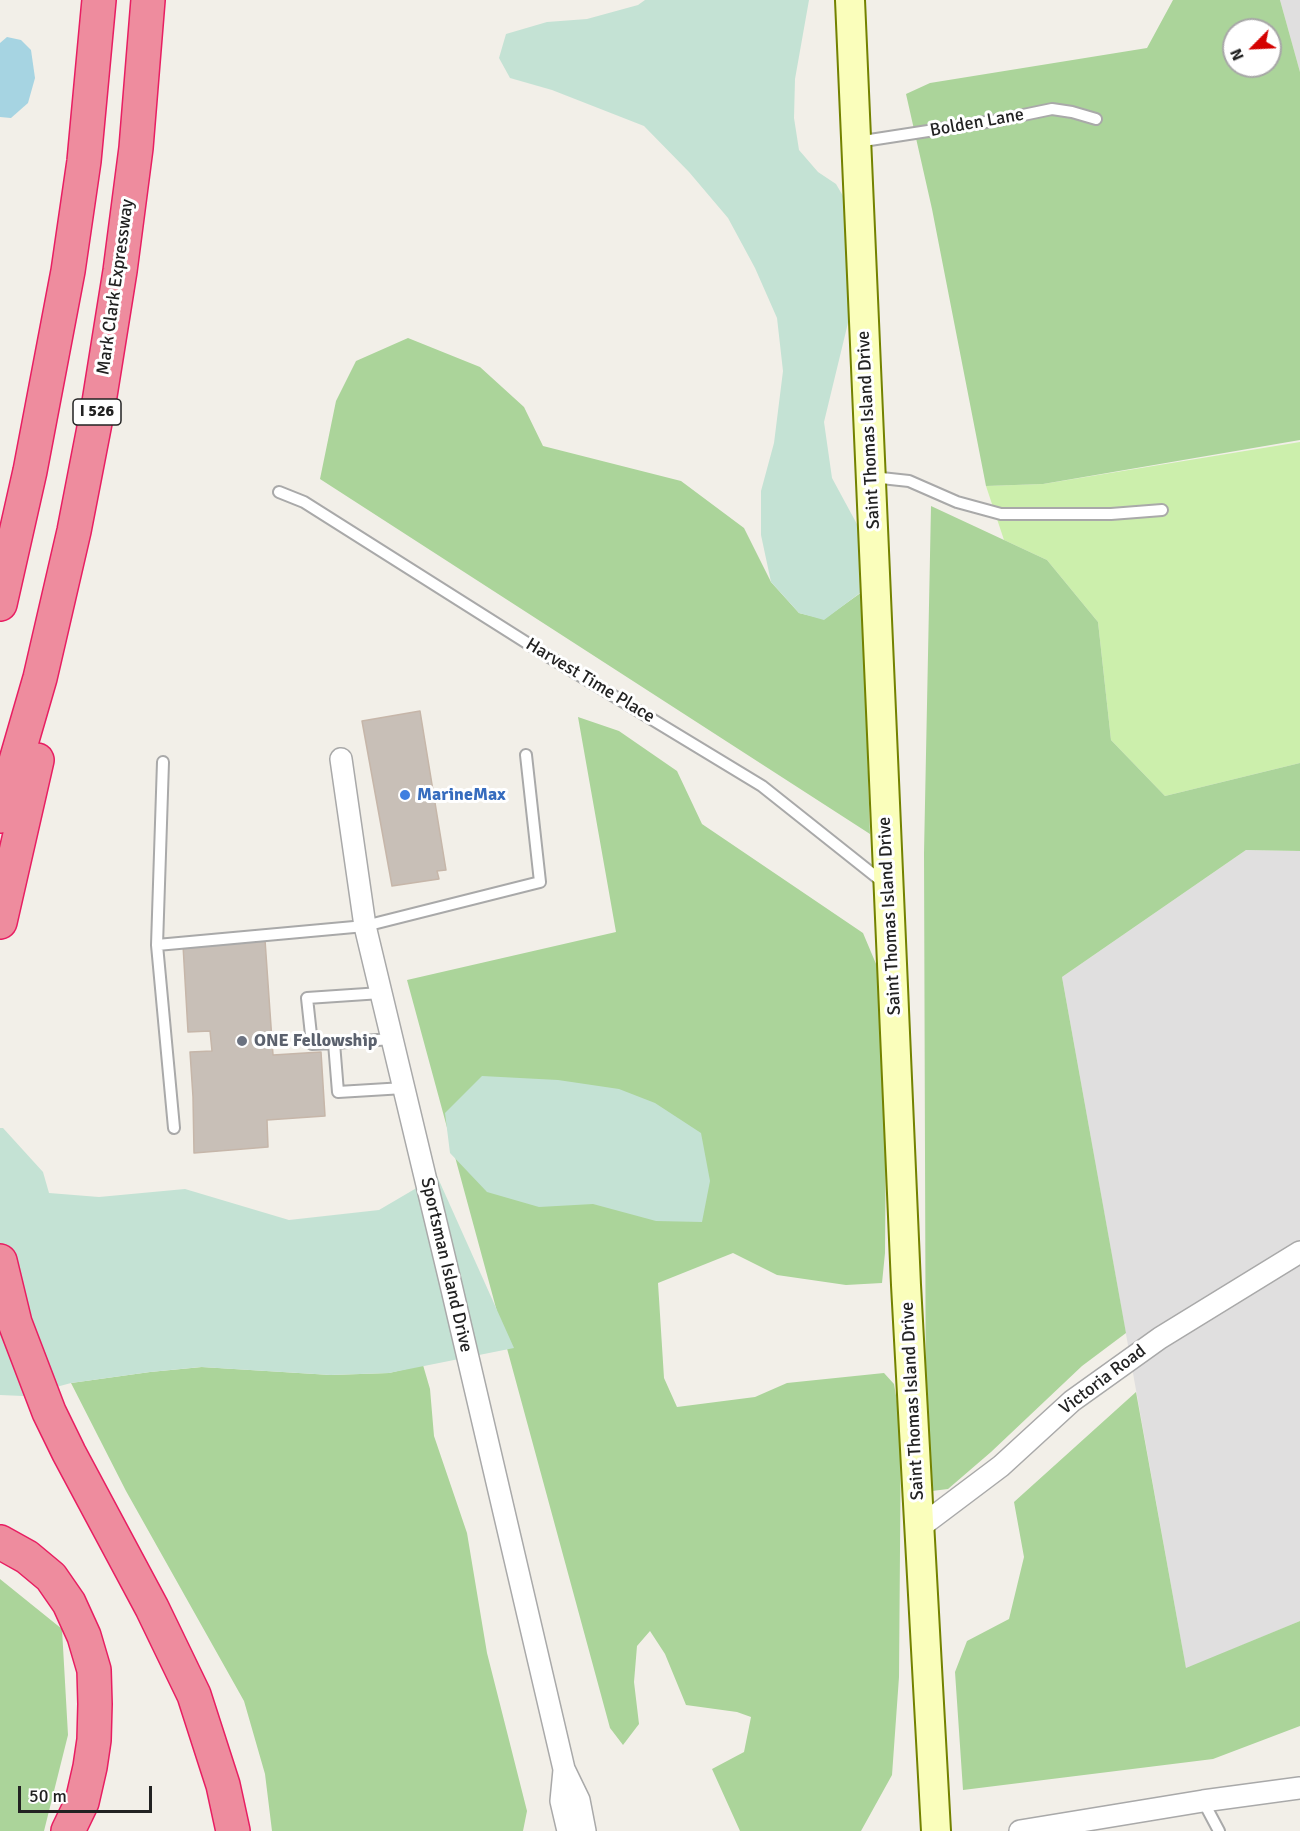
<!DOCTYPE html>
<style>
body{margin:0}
#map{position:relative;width:1300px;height:1831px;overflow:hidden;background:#f2efe8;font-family:Signika,sans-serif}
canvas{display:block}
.north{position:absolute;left:1222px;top:18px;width:60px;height:60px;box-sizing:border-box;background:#fff;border:2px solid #a7a7a7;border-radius:50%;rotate:246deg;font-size:16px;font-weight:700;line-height:24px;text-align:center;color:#222}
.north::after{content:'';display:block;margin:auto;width:21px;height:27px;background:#d40100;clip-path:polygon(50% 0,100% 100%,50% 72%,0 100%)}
.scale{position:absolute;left:18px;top:1786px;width:134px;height:27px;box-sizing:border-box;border:3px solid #222;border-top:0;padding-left:8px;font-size:18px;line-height:21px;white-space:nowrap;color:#222;-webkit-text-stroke:4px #fff;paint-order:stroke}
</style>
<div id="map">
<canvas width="1300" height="1831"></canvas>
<div class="north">N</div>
<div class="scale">50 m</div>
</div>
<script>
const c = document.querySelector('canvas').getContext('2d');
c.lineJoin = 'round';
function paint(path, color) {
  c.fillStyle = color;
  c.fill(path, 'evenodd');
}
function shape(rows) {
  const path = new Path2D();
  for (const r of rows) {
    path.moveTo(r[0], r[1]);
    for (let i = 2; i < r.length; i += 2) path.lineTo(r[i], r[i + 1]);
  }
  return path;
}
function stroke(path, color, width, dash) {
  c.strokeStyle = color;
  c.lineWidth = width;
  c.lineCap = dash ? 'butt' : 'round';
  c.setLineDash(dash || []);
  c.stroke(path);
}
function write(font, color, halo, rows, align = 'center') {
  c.font = font + ' Signika,sans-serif';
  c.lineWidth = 6;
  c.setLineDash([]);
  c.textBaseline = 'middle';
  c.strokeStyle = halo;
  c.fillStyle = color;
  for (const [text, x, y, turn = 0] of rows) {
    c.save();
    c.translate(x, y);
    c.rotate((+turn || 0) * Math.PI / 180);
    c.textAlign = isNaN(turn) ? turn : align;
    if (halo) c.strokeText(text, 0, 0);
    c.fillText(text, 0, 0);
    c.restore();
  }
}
paint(shape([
 [1280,0,1300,0,1300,72],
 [1246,850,1300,851,1300,1621,1186,1669,1062,977]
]), '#e0dfdf');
paint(shape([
 [1300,442,1300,763,1165,796,1111,740,1098,622,1047,560,1004,540,986,486,1043,484]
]), '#ccefac');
paint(shape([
 [1173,0,1280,0,1300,72,1300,440,1043,484,986,486,932,209,906,94,930,83,1147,48],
 [1234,30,1270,30,1270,66,1234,66],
 [408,338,480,367,524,407,543,446,681,481,744,528,771,582,799,613,824,619,862,592,870,834,320,479,336,401,356,361],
 [931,506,1047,560,1098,622,1111,740,1165,796,1300,763,1300,851,1246,850,1062,977,1126,1333,1082,1366,991,1452,948,1489,932,1491,926,1456,924,853],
 [578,717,619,731,677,771,702,824,863,933,887,990,885,1253,882,1283,846,1285,777,1275,733,1253,658,1283,664,1378,677,1407,755,1397,787,1383,884,1373,894,1384,901,1424,899,1677,892,1775,861,1831,740,1831,712,1769,744,1752,751,1717,737,1712,686,1705,665,1654,650,1631,637,1646,634,1682,639,1724,623,1745,610,1728,407,980,616,932],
 [423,1365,430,1389,434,1436,467,1533,487,1653,527,1811,523,1831,272,1831,265,1774,244,1701,126,1491,71,1383,150,1372,202,1367,331,1375,389,1373],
 [1136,1392,1186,1668,1300,1621,1300,1726,1213,1759,963,1790,955,1672,967,1641,1009,1619,1024,1557,1014,1502],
 [0,1579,62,1629,68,1735,44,1831,0,1831]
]), '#abd49a');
paint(shape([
 [645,0,809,0,795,79,794,118,799,150,818,172,836,184,850,208,854,298,824,422,832,478,865,539,868,587,824,620,799,613,771,582,761,535,761,491,774,443,783,371,777,318,755,268,728,218,689,172,644,126,552,90,510,78,499,58,506,34,547,22,587,19,638,5],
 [482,1076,558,1080,619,1089,655,1103,701,1133,710,1181,702,1222,656,1221,593,1204,539,1207,487,1192,450,1153,445,1113],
 [0,1128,3,1128,43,1172,49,1193,99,1197,185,1189,289,1220,379,1210,437,1176,514,1348,389,1373,331,1375,201,1367,150,1372,71,1383,23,1396,0,1395]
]), '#c4e2d4');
paint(shape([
 [7,37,21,40,31,50,35,78,28,103,11,118,0,117,0,43]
]), '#a6d4e2');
const building = shape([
 [420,711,446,870,437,871,439,879,392,886,362,721,420,711],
 [265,940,273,1055,321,1052,325,1116,267,1120,268,1147,194,1153,193,1097,190,1052,212,1051,210,1031,188,1032,183,945,265,940]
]);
paint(building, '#c8bfb7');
stroke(building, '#c6b6a9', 1.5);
const lane = shape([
 [857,142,999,120,1052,109,1072,112,1096,119],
 [872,477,909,481,957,502,1001,514,1111,514,1162,510],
 [279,492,304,502,546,655,762,786,884,883],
 [163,762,157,945,365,926,540,882,526,755],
 [157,945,174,1128],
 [381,993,307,998,312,1044,334,1043,338,1092,404,1088],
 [334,1043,392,1039],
 [1203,1801,1219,1831]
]);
const street = shape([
 [341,759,365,926,451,1285,564,1769,579,1800,585,1831],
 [920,1527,1001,1466,1072,1401,1160,1338,1300,1252],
 [564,1770,561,1801,568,1831],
 [1020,1831,1203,1801,1300,1788]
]);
const secondary = shape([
 [850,0,906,1285,936,1831]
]);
const highway = shape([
 [0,604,30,471,68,271,84,161,99,0],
 [0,816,40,678,74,531,99,402,120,271,136,148,148,0],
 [0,922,37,760],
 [0,1261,15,1323,49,1412,69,1453,152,1608,194,1695,223,1785,233,1831],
 [0,1542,27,1557,51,1577,69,1603,84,1636,94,1670,95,1704,94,1740,90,1767,82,1802,68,1831]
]);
stroke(lane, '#a9a9a9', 14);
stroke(street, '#a9a9a9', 24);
stroke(secondary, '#738200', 32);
stroke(highway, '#e81e62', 36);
stroke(lane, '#fff', 10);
stroke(street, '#fff', 21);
stroke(secondary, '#fafebb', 28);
stroke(highway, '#ee8c9e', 33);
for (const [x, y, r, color] of [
 [405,795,6,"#3f7fe0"],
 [242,1041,6,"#6b7280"]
]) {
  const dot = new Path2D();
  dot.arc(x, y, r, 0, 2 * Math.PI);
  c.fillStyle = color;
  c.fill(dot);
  stroke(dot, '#fff', 2);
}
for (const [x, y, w] of [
 [97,412,48]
]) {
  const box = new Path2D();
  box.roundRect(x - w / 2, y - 13, w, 26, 4.5);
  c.fillStyle = '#fff';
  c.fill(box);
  stroke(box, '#222', 1.5);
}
write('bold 16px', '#222', null, [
 ["I 526",97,412]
]);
write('18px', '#222', '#fff', [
 ["Bolden Lane",977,123,-10],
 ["Mark Clark Expressway",116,287,-82],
 ["Saint Thomas Island Drive",869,430,-93],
 ["Harvest Time Place",590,681,31],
 ["Saint Thomas Island Drive",890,916,-93],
 ["Sportsman Island Drive",446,1265,77],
 ["Victoria Road",1103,1380,-37],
 ["Saint Thomas Island Drive",913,1401,-93]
]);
write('bold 18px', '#366cbe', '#fff', [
 ["MarineMax",417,795]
], 'left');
write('bold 18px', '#5b616d', '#fff', [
 ["ONE Fellowship",254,1041]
], 'left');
</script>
